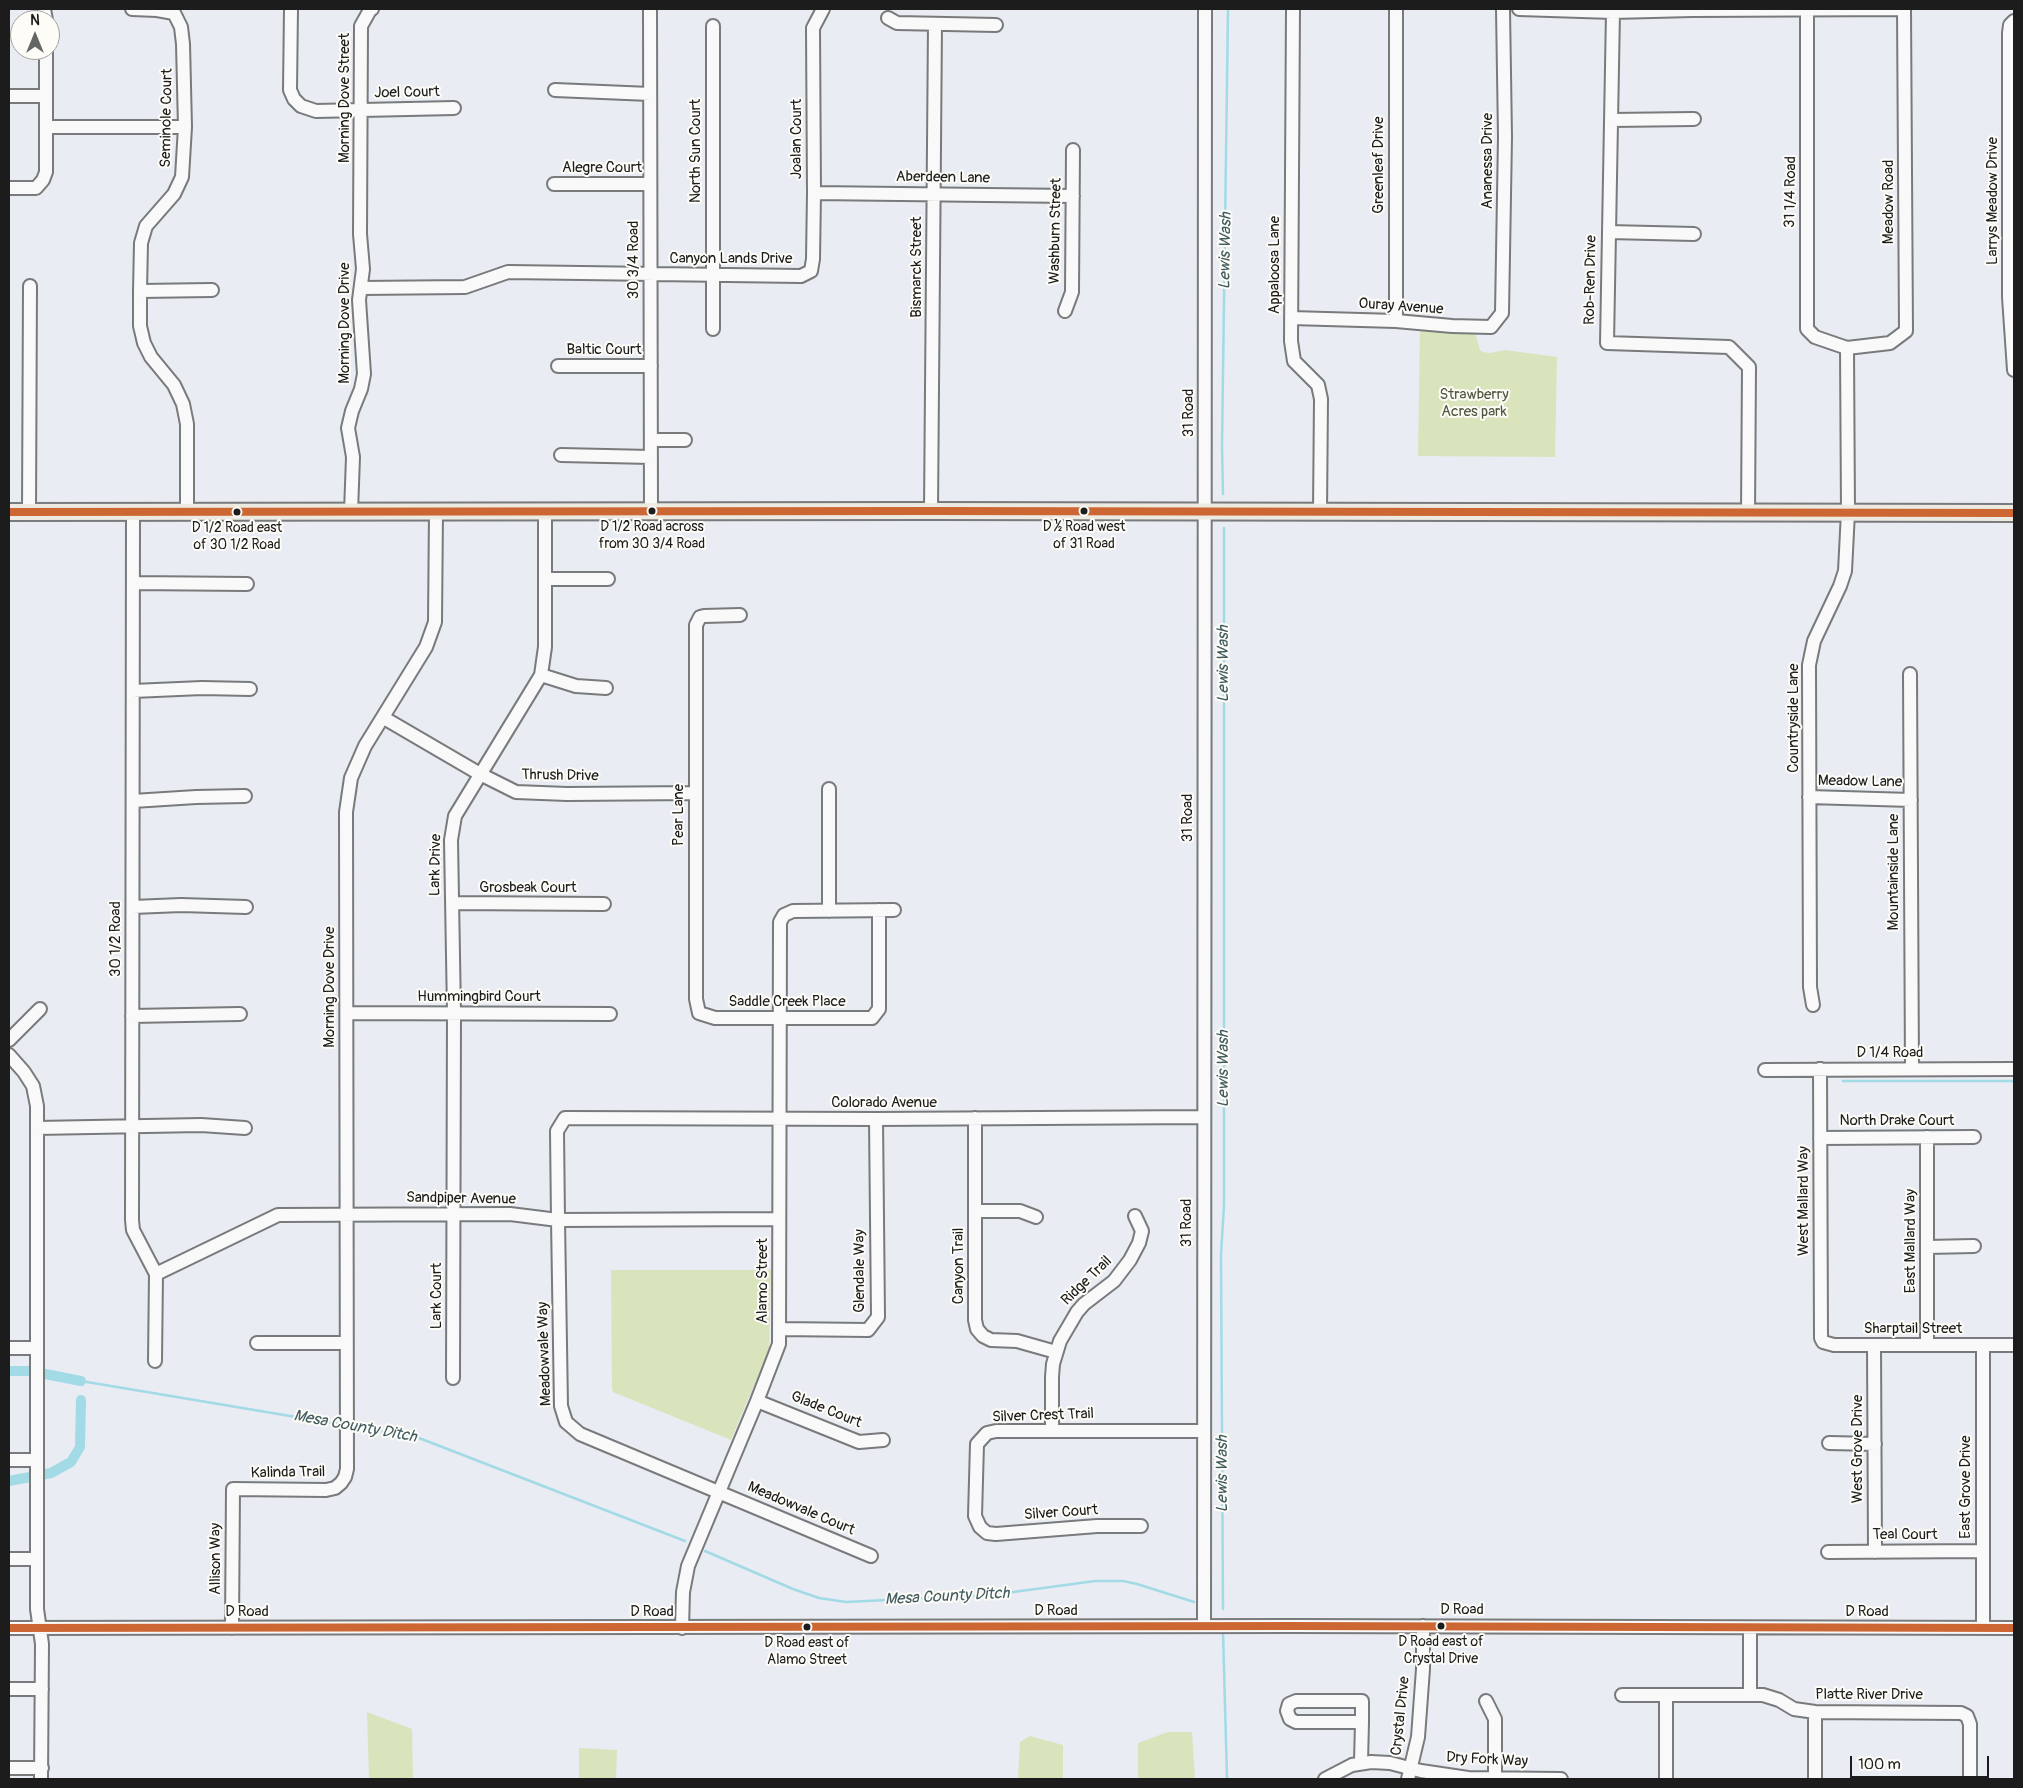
<!DOCTYPE html>
<meta charset="utf-8">
<style>
body{margin:0}
#map{position:relative;width:2023px;height:1788px;overflow:hidden;background:#e9ecf2;font-family:Pangolin,sans-serif}
canvas{display:block}
.frame{position:absolute;inset:0;border:10px solid #1c1c1c;pointer-events:none}
.north{position:absolute;left:10px;top:10px;width:50px;height:50px;box-sizing:border-box;background:#fdfcf7;border:1px solid #a3a29f;border-radius:50%;rotate:0deg;font-size:14px;font-weight:700;line-height:20px;text-align:center;color:#1c1c1c}
.north::after{content:'';display:block;margin:auto;width:18px;height:22px;background:#646567;clip-path:polygon(50% 0,100% 100%,50% 72%,0 100%)}
.scale{position:absolute;left:1850px;top:1756px;width:139px;height:22px;box-sizing:border-box;border:2px solid #1c1c1c;border-top:0;padding-left:6px;font-size:15px;line-height:18px;white-space:nowrap;color:#1c1c1c;-webkit-text-stroke:4px #fdfcf7;paint-order:stroke}
</style>
<div id="map">
<canvas width="2023" height="1788"></canvas>
<div class="frame"></div>
<div class="north">N</div>
<div class="scale">100 m</div>
</div>
<script>
const c = document.querySelector('canvas').getContext('2d');
c.lineJoin = 'round';
function paint(path, color) {
  c.fillStyle = color;
  c.fill(path, 'evenodd');
}
function shape(rows) {
  const path = new Path2D();
  for (const r of rows) {
    path.moveTo(r[0], r[1]);
    for (let i = 2; i < r.length; i += 2) path.lineTo(r[i], r[i + 1]);
  }
  return path;
}
function stroke(path, color, width, dash) {
  c.strokeStyle = color;
  c.lineWidth = width;
  c.lineCap = dash ? 'butt' : 'round';
  c.setLineDash(dash || []);
  c.stroke(path);
}
function write(font, color, halo, rows, align = 'center') {
  c.font = font + ' Pangolin,sans-serif';
  c.lineWidth = 4;
  c.setLineDash([]);
  c.textBaseline = 'middle';
  c.strokeStyle = halo;
  c.fillStyle = color;
  for (const [text, x, y, turn = 0] of rows) {
    c.save();
    c.translate(x, y);
    c.rotate((+turn || 0) * Math.PI / 180);
    c.textAlign = isNaN(turn) ? turn : align;
    if (halo) c.strokeText(text, 0, 0);
    c.fillText(text, 0, 0);
    c.restore();
  }
}
paint(shape([
 [1420,326,1475,332,1480,350,1483,352,1490,353,1505,350,1557,357,1555,457,1418,456],
 [611,1270,771,1270,769,1349,731,1440,613,1392,612,1389],
 [367,1712,412,1729,413,1779,369,1779],
 [1168,1732,1192,1732,1195,1779,1138,1779,1138,1743],
 [1030,1736,1063,1745,1063,1779,1018,1779,1020,1742],
 [579,1748,617,1750,616,1779,579,1779]
]), '#d9e4bd');
stroke(shape([
 [1223,494,1222,446,1228,9],
 [1843,1081,2014,1081],
 [81,1381,344,1425],
 [352,1426,419,1438,685,1541],
 [705,1551,793,1589,819,1598,846,1602,991,1595,1095,1581,1123,1581,1137,1584,1194,1602],
 [1223,1609,1221,1255,1224,1205,1224,528],
 [1223,1632,1227,1779]
]), '#a2dae6', 2.5);
stroke(shape([
 [9,1371,30,1371,81,1381],
 [9,1481,51,1473,71,1462,80,1447,81,1400]
]), '#a2dae6', 10);
const minor = shape([
 [44,9,46,20],
 [132,9,157,10,174,13,181,27,183,44,185,127,182,177,174,194,146,226,141,243,140,291,140,326,144,343,151,357,174,385,183,404,187,424,187,512],
 [291,9,290,90,294,99,301,106,316,111,454,108],
 [650,9,651,511],
 [1293,9,1291,341,1294,361,1318,385,1321,399,1320,511],
 [1519,9,1613,12,1692,10,1904,9],
 [1807,10,1807,329,1815,337,1847,348,1890,343,1906,331,1904,9],
 [1613,12,1607,343,1729,347,1749,367,1748,513],
 [888,18,897,23,996,25],
 [2014,21,2010,25,2009,33,2009,297,2014,370],
 [713,26,713,329],
 [555,90,650,94],
 [9,96,46,96],
 [1611,120,1694,119],
 [46,127,185,127],
 [554,184,650,184],
 [9,188,36,188,43,180,46,172,46,50],
 [814,193,1073,196],
 [1609,232,1694,234],
 [361,288,465,287,508,272,801,276,811,271,813,259,814,193,813,28,823,9],
 [140,291,212,290],
 [1065,311,1072,292,1073,150],
 [1291,318,1396,321,1452,326,1491,327,1502,313,1505,137,1503,9],
 [1396,321,1396,9],
 [558,366,651,366],
 [651,440,685,440],
 [561,455,651,457],
 [931,511,935,24],
 [29,512,30,286],
 [133,512,132,1220,133,1230,156,1274,155,1361],
 [351,512,353,457,348,428,352,411,361,389,364,374,359,300,363,269,360,234,361,26,370,10,372,9],
 [545,579,608,579],
 [133,583,247,584],
 [740,615,704,616,700,617,696,625,696,999,699,1013,715,1018,872,1018,879,1009,879,910],
 [1910,674,1912,1069],
 [541,675,576,686,606,688],
 [133,691,202,688,250,689],
 [384,718,480,774,516,792,567,794,696,793],
 [1809,797,1911,800],
 [133,801,196,797,245,796],
 [452,903,604,904],
 [133,907,181,905,246,907],
 [829,911,829,789],
 [1813,1005,1810,987,1809,665,1814,641,1840,586,1845,571,1848,512,1847,348],
 [347,1013,610,1014],
 [132,1016,240,1014],
 [9,1040,40,1009],
 [9,1055,24,1072,33,1086,37,1106,37,1609,42,1644,41,1779],
 [1820,1069,1821,1338,1823,1342,1834,1345,2014,1345],
 [1765,1070,2014,1069],
 [975,1118,975,1320,977,1329,983,1336,991,1340,1017,1341,1056,1352],
 [37,1128,201,1125,245,1128],
 [1927,1137,1927,1344],
 [1820,1138,1974,1137],
 [976,1211,1020,1211,1036,1217],
 [1927,1247,1974,1246],
 [156,1274,278,1215,510,1214,558,1220,779,1219],
 [779,1329,868,1330,878,1317,876,1119],
 [257,1343,346,1343],
 [1874,1345,1875,1552],
 [1983,1345,1983,1628],
 [9,1348,37,1348],
 [453,1378,454,1013,451,840,455,816,541,675,545,647,545,511],
 [757,1401,859,1442,883,1440],
 [1052,1431,1052,1377,1053,1364,1060,1341,1077,1312,1084,1304,1114,1281,1130,1260,1139,1243,1142,1231,1135,1216],
 [1829,1443,1875,1444],
 [9,1460,37,1460],
 [1141,1526,1097,1526,996,1534,987,1533,980,1527,975,1516,977,1444,987,1433,996,1431,1204,1431],
 [1828,1552,1983,1551],
 [871,1556,580,1434,566,1422,561,1406,558,1220,557,1131,565,1118,876,1119,1203,1117],
 [9,1559,37,1559],
 [1204,1626,1205,9],
 [9,1628,1292,1626,2014,1628],
 [232,1628,233,1489,326,1490,335,1488,341,1483,345,1477,347,1469,346,812,351,778,365,746,426,647,435,622,436,512],
 [682,1628,683,1592,688,1566,757,1401,779,1344,780,922,784,915,793,911,894,910],
 [1750,1628,1750,1695],
 [9,1689,42,1689],
 [1622,1695,1763,1695,1779,1700,1794,1709,1815,1712,1961,1713,1967,1716,1970,1724,1970,1779],
 [1486,1701,1495,1719,1495,1779],
 [1361,1762,1362,1722,1362,1701,1296,1701,1289,1704,1287,1711,1290,1719,1296,1722,1362,1722],
 [9,1768,42,1768],
 [1325,1779,1352,1765,1371,1762,1390,1763,1421,1771,1468,1778,1561,1779],
 [1408,1779,1418,1737,1423,1669,1423,1626],
 [1666,1779,1666,1695],
 [1815,1779,1815,1712]
]);
const major = shape([
 [9,512,931,511,2014,513]
]);
stroke(minor, '#787a7c', 16);
stroke(major, '#787a7c', 20);
stroke(minor, '#f8f9f8', 12);
stroke(major, '#edeae2', 16);
stroke(shape([
 [9,512,931,511,2014,513],
 [9,1628,1292,1626,2014,1628]
]), '#c63', 8);
for (const [x, y, r, color] of [
 [652,511,4.5,"#1c1c1c"],
 [1084,511,4.5,"#1c1c1c"],
 [237,512,4.5,"#1c1c1c"],
 [1441,1626,4.5,"#1c1c1c"],
 [807,1627,4.5,"#1c1c1c"]
]) {
  const dot = new Path2D();
  dot.arc(x, y, r, 0, 2 * Math.PI);
  c.fillStyle = color;
  c.fill(dot);
  stroke(dot, '#fdfcf7', 2);
}
write('14px', '#1c1c1c', '#fdfcf7', [
 ["D 1/2 Road across",652,527],
 ["from 30 3/4 Road",652,544],
 ["D ½ Road west",1084,527],
 ["of 31 Road",1084,544],
 ["D 1/2 Road east",237,528],
 ["of 30 1/2 Road",237,545],
 ["D Road east of",1441,1642],
 ["Crystal Drive",1441,1659],
 ["D Road east of",807,1643],
 ["Alamo Street",807,1660]
]);
write('15px', '#1c1c1c', '#fdfcf7', [
 ["Joel Court",407,93,-1],
 ["Morning Dove Street",345,98,-90],
 ["Seminole Court",167,118,-89],
 ["Joalan Court",797,139,-90],
 ["North Sun Court",696,151,-90],
 ["Ananessa Drive",1488,161,-90],
 ["Greenleaf Drive",1379,165,-90],
 ["Alegre Court",602,168],
 ["Aberdeen Lane",943,178,1],
 ["31 1/4 Road",1791,192,-89],
 ["Larrys Meadow Drive",1993,201,-90],
 ["Meadow Road",1889,202,-90],
 ["Washburn Street",1056,231,-89],
 ["Canyon Lands Drive",731,259],
 ["30 3/4 Road",634,260,-90],
 ["Appaloosa Lane",1275,265,-90],
 ["Bismarck Street",917,267,-90],
 ["Rob-Ren Drive",1591,280,-89],
 ["Ouray Avenue",1401,307,4],
 ["Morning Dove Drive",345,323,-90],
 ["Baltic Court",604,350],
 ["31 Road",1189,413,-90],
 ["Countryside Lane",1794,718,-90],
 ["Thrush Drive",560,776,1],
 ["Meadow Lane",1860,782,1],
 ["Pear Lane",679,815,-90],
 ["31 Road",1188,818,-90],
 ["Lark Drive",436,865,-89],
 ["Mountainside Lane",1894,872,-90],
 ["Grosbeak Court",528,888],
 ["30 1/2 Road",116,939,-90],
 ["Morning Dove Drive",330,987,-90],
 ["Hummingbird Court",479,997],
 ["Saddle Creek Place",787,1002],
 ["D 1/4 Road",1890,1053],
 ["Colorado Avenue",884,1103],
 ["North Drake Court",1897,1121],
 ["Sandpiper Avenue",461,1199,1],
 ["West Mallard Way",1804,1201,-90],
 ["31 Road",1187,1223,-90],
 ["East Mallard Way",1911,1241,-90],
 ["Canyon Trail",959,1266,-90],
 ["Glendale Way",860,1271,-90],
 ["Alamo Street",763,1281,-90],
 ["Ridge Trail",1087,1281,-44],
 ["Lark Court",437,1296,-90],
 ["Sharptail Street",1913,1329],
 ["Meadowvale Way",545,1354,-92],
 ["Glade Court",826,1410,22],
 ["Silver Crest Trail",1043,1416,-2],
 ["West Grove Drive",1858,1449,-90],
 ["Kalinda Trail",288,1473,-1],
 ["East Grove Drive",1966,1487,-90],
 ["Meadowvale Court",801,1509,23],
 ["Silver Court",1061,1513,-4],
 ["Teal Court",1905,1535],
 ["Allison Way",216,1559,-90],
 ["D Road",1462,1610],
 ["D Road",1056,1611],
 ["D Road",247,1612],
 ["D Road",652,1612],
 ["D Road",1867,1612],
 ["Platte River Drive",1869,1695],
 ["Crystal Drive",1401,1716,-84],
 ["Dry Fork Way",1487,1760,3]
]);
write('15px', '#51563f', '#fdfcf7', [
 ["Strawberry",1474,395],
 ["Acres park",1474,412]
]);
write('italic 16px', '#405c61', '#fdfcf7', [
 ["Lewis Wash",1226,251,-89],
 ["Lewis Wash",1224,664,-90],
 ["Lewis Wash",1224,1069,-90],
 ["Mesa County Ditch",355,1427,10],
 ["Lewis Wash",1223,1474,-90],
 ["Mesa County Ditch",947,1597,-3]
]);
</script>
